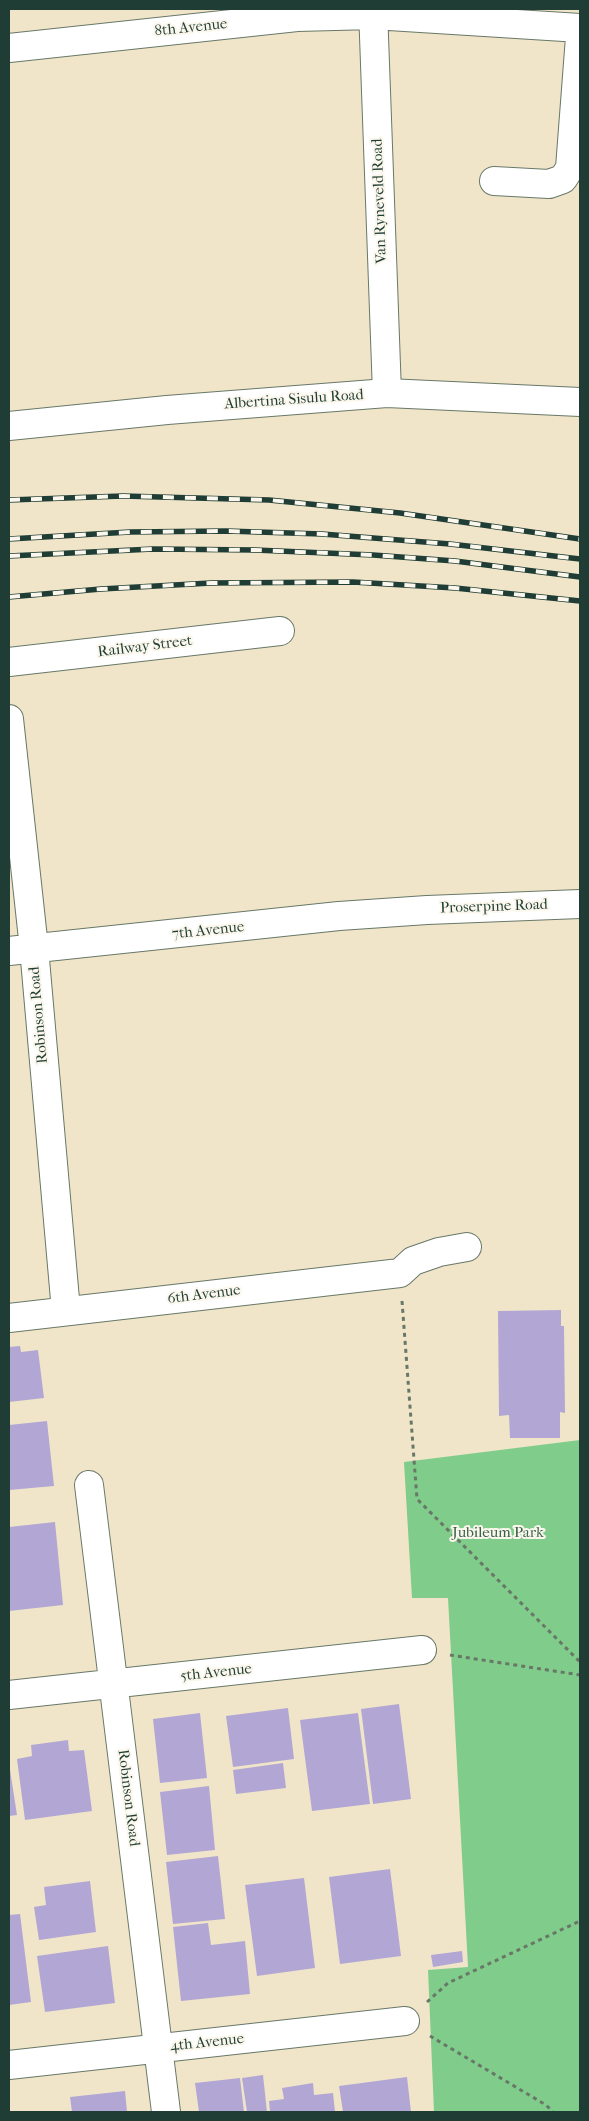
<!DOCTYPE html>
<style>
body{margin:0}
#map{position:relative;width:589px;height:2121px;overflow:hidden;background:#f1e5c9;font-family:"IM FELL French Canon",serif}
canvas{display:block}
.frame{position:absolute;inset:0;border:10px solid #1f3d34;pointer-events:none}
</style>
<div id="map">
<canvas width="589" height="2121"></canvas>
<div class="frame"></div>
</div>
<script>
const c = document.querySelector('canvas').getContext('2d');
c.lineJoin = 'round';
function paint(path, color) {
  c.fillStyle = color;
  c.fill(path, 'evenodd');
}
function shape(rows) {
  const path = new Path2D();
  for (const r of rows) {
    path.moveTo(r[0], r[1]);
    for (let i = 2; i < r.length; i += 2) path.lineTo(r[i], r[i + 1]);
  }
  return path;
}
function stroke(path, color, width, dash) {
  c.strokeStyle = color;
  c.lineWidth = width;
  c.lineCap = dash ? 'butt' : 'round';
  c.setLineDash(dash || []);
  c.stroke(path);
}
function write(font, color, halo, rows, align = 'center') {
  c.font = font + ' "IM FELL French Canon",serif';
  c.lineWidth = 4;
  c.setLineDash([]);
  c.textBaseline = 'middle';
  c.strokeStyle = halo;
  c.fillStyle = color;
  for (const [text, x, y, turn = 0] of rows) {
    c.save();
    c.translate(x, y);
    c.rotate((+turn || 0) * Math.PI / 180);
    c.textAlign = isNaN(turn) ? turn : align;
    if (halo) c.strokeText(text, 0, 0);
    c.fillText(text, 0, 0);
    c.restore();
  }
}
paint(shape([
 [580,1440,580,2112,434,2112,428,1970,468,1967,448,1598,412,1598,404,1462]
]), '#80cc8b');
paint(shape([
 [561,1310,561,1326,564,1326,565,1413,560,1412,560,1438,510,1438,509,1415,499,1416,498,1311],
 [20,1346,21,1352,38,1350,44,1398,9,1402,9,1347],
 [47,1421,54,1486,9,1490,9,1425],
 [55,1522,63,1605,9,1611,9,1527],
 [399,1704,411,1799,373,1804,361,1709],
 [288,1708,294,1759,233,1767,226,1716],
 [200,1713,207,1778,160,1783,153,1719],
 [358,1713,370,1804,312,1811,300,1720],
 [68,1740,69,1751,84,1750,92,1811,25,1820,17,1759,32,1756,31,1745],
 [9,1763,17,1815,9,1816],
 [283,1763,286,1788,236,1794,233,1770],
 [209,1786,215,1850,167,1855,160,1792],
 [218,1856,225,1919,173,1924,166,1862],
 [390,1869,401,1956,340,1964,329,1877],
 [304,1878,315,1968,257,1976,245,1885],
 [90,1881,96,1932,39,1940,34,1907,46,1905,44,1887],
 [20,1914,31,2002,9,2005,9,1915],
 [208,1923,211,1945,245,1941,250,1994,181,2001,173,1927],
 [108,1946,115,2003,45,2012,37,1956],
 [462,1951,463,1962,433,1967,431,1955],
 [263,2075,267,2112,247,2112,242,2078],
 [407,2077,411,2112,343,2112,339,2086],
 [240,2078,244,2112,199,2112,195,2083],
 [313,2083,314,2095,333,2093,335,2112,270,2112,269,2101,284,2099,282,2088],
 [125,2091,127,2112,72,2112,70,2097]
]), '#b2a7d4');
const minor = shape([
 [373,9,387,393],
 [9,48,297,17,373,15,580,28],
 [494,181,549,184,563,179,570,168,580,37],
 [9,662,280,631],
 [9,719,34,948,66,1311],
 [9,951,339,916,427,910,580,904],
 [9,1318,400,1273,413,1261,439,1252,467,1247],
 [89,1485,166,2112],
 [9,1695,422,1650],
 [9,2065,405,2021]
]);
const major = shape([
 [9,426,167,410,387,393,580,402]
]);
stroke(minor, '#687868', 30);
stroke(major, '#687868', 30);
stroke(shape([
 [402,1301,417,1499,580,1662],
 [450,1655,580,1675],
 [427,2002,448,1983,580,1921],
 [430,2036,546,2105,553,2112]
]), '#687868', 3, [4, 4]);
stroke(minor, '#fff', 28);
stroke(major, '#fff', 28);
const rail = shape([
 [9,500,123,496,269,500,400,513,580,539],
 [9,539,130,532,226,531,322,534,450,544,580,559],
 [9,556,153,549,255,550,373,555,455,561,580,577],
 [9,597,101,589,211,583,353,582,455,588,580,601]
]);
stroke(rail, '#1f3d34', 5.5);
stroke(rail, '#fbf7ec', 4, [11]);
write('15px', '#1f3d34', '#fbf7ec', [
 ["8th Avenue",191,28,-6],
 ["Van Ryneveld Road",380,201,-92],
 ["Albertina Sisulu Road",294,400,-4],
 ["Railway Street",145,647,-7],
 ["Proserpine Road",494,907,-2],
 ["7th Avenue",208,931,-6],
 ["Robinson Road",39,1015,-95],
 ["6th Avenue",204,1295,-7],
 ["5th Avenue",216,1673,-6],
 ["Robinson Road",128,1798,83],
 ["4th Avenue",207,2043,-6]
]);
write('15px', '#37614a', '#fbf7ec', [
 ["Jubileum Park",498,1533]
]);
</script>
